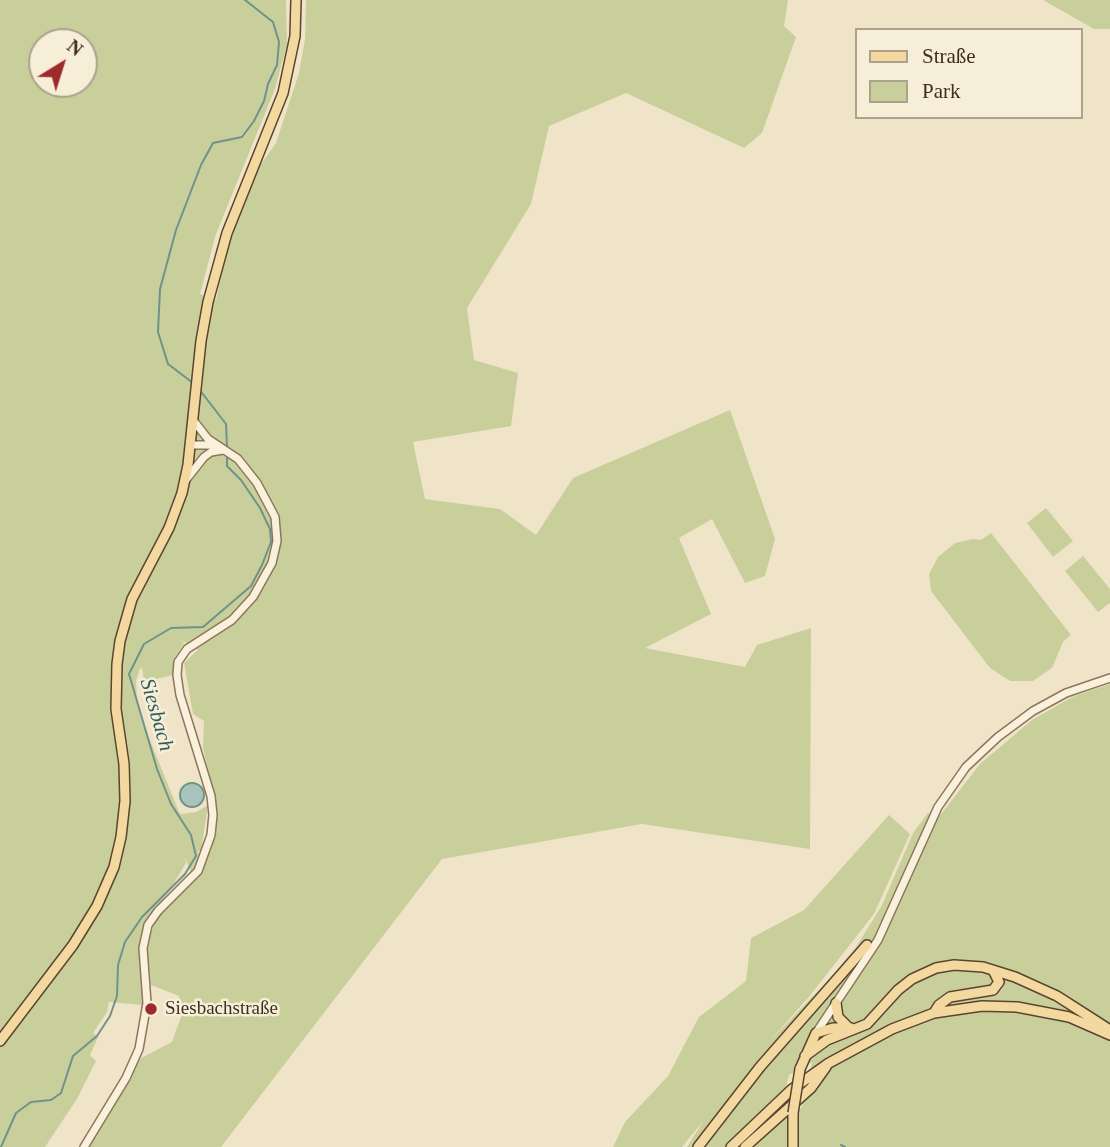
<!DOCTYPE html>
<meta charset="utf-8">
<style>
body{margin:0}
#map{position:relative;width:1110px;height:1147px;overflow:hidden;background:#f0e4c8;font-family:Georgia,serif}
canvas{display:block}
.legend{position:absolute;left:855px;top:28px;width:228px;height:91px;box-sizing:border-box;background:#f7eed8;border:2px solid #ada18e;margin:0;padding:9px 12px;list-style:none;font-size:21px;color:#3d2e20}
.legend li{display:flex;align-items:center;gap:14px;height:35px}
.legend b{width:35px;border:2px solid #ada18e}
.north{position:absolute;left:28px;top:28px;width:70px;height:70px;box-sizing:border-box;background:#f7eed8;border:2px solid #ada18e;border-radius:50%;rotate:38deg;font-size:19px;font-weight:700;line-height:28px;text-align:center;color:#3d2e20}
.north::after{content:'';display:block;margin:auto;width:24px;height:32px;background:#9e2a2b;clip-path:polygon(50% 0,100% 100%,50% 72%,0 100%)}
</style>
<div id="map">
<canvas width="1110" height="1147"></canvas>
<ul class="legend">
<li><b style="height:9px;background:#f3d9a0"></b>Straße</li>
<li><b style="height:19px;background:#c9cf9b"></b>Park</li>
</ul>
<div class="north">N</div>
</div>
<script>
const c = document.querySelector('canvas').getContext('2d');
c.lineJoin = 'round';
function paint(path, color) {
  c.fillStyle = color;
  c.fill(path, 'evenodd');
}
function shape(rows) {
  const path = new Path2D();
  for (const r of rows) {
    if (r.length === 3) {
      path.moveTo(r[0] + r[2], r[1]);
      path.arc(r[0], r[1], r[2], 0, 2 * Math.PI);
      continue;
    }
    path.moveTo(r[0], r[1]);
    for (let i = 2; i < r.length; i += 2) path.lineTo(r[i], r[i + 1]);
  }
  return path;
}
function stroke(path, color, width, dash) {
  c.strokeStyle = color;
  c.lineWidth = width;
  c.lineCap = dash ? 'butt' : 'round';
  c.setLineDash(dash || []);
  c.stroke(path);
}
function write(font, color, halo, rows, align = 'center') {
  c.font = font + ' Georgia,serif';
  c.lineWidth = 5;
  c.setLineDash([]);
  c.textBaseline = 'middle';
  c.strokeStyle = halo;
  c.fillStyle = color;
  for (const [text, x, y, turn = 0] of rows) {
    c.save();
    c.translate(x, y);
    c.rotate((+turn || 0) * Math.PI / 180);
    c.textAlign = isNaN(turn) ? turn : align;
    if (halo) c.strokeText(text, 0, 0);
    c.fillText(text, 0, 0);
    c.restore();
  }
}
paint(shape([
 [0,0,286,0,287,44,275,89,216,234,200,294,216,300,226,253,242,208,256,171,276,143,299,73,305,39,306,0,788,0,784,26,796,37,762,133,744,148,626,93,549,126,531,204,467,308,474,360,518,373,511,426,413,442,425,499,500,509,536,535,573,478,730,410,775,539,765,576,745,583,712,519,679,538,711,614,645,648,745,667,757,645,811,628,810,849,642,824,442,859,221,1147,88,1147,138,1062,141,1058,172,1042,181,1017,179,996,151,985,146,945,157,917,193,878,185,857,186,863,168,893,150,914,142,930,139,945,143,1005,109,1002,107,1012,93,1033,98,1037,90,1055,96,1061,77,1099,45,1147,0,1147],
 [42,42,84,42,84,84,42,84],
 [179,639,198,650,184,663,193,714,204,721,203,748,217,809,216,837,199,855,198,851,201,851,208,805,196,812,181,814,179,812,141,718,137,701,136,681,140,669,142,667,144,682,173,675,175,657,184,643],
 [1043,0,1110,0,1110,29,1094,29],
 [1046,508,1073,541,1053,557,1027,523],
 [991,533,1071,635,1063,642,1052,668,1033,681,1010,681,990,668,931,591,929,574,938,557,955,543,973,539,981,540],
 [1083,556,1110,589,1110,603,1098,612,1065,571],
 [1110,684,1110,1147,687,1147,704,1120,682,1147,613,1147,625,1122,668,1076,699,1017,746,981,751,938,804,910,889,815,910,834,874,914,808,998,767,1044,833,975,856,947,882,905,913,833,928,813,938,818,980,764,1032,720,1072,697],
 [812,1062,802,1107,783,1119,785,1091,789,1075]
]), '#c9cf9b');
const water = shape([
 [192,795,12]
]);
paint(water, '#a9c4bc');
stroke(water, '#6f938a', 2);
stroke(shape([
 [193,383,168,364,158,332,160,289,176,230,201,165,213,143,242,137,254,121,264,101,268,84,277,65,279,42,273,22,245,0],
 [199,389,226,424,227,447],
 [841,1145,845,1147],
 [1,1147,16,1113,31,1102,51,1100,61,1093,73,1056,97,1036,110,1016,117,996,118,965,125,942,142,917,185,874,196,856,191,835,171,804,157,769,129,674,144,644,171,628,203,627,251,586,262,565,271,542,270,529,260,508,241,480,227,466,227,457]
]), '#6f938a', 2);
const minor = shape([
 [190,445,214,445],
 [185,481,204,457,211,452,223,450],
 [816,1033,878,940,938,807,966,767,998,737,1033,711,1066,693,1110,678],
 [84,1147,126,1078,139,1049,147,1003,143,948,148,925,158,911,198,871,211,835,213,815,211,796,180,695,177,675,178,662,187,649,232,620,253,597,272,563,277,541,275,517,257,483,238,459,208,439,193,420]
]);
const major = shape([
 [836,1003,838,1017,849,1028],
 [934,1013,939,1005,950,997,993,990,999,982,993,970],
 [0,1041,73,945,97,906,114,867,121,837,125,801,124,764,116,709,117,664,120,641,132,599,169,528,182,493,188,465,201,341,208,302,227,233,283,93,295,36,296,0],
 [805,1056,827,1040,867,1024,898,990,912,979,936,968,954,965,983,967,1015,977,1057,996,1110,1030],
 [800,1069,816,1033,833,1028,851,1028],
 [698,1147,760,1067,867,945],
 [731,1147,791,1090,829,1063,892,1029,934,1013,982,1006,1017,1007,1069,1017,1110,1035],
 [745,1147,811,1088,826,1067],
 [793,1147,793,1113]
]);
stroke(minor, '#8d765c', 10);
stroke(major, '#5b4430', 12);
stroke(minor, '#faf1dc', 7);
stroke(major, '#f3d9a0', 9);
const majorBridge = shape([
 [793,1113,800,1069]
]);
stroke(majorBridge, '#5b4430', 12, []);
stroke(majorBridge, '#f3d9a0', 9);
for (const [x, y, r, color] of [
 [151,1009,7,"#9e2a2b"]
]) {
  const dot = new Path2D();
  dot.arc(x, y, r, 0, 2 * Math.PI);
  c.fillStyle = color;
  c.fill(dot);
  stroke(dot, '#f7eed8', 2.5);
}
write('19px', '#3d2e20', '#f7eed8', [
 ["Siesbachstraße",165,1009]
], 'left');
write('italic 21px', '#2f5d5a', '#f7eed8', [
 ["Siesbach",156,715,74]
]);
</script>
